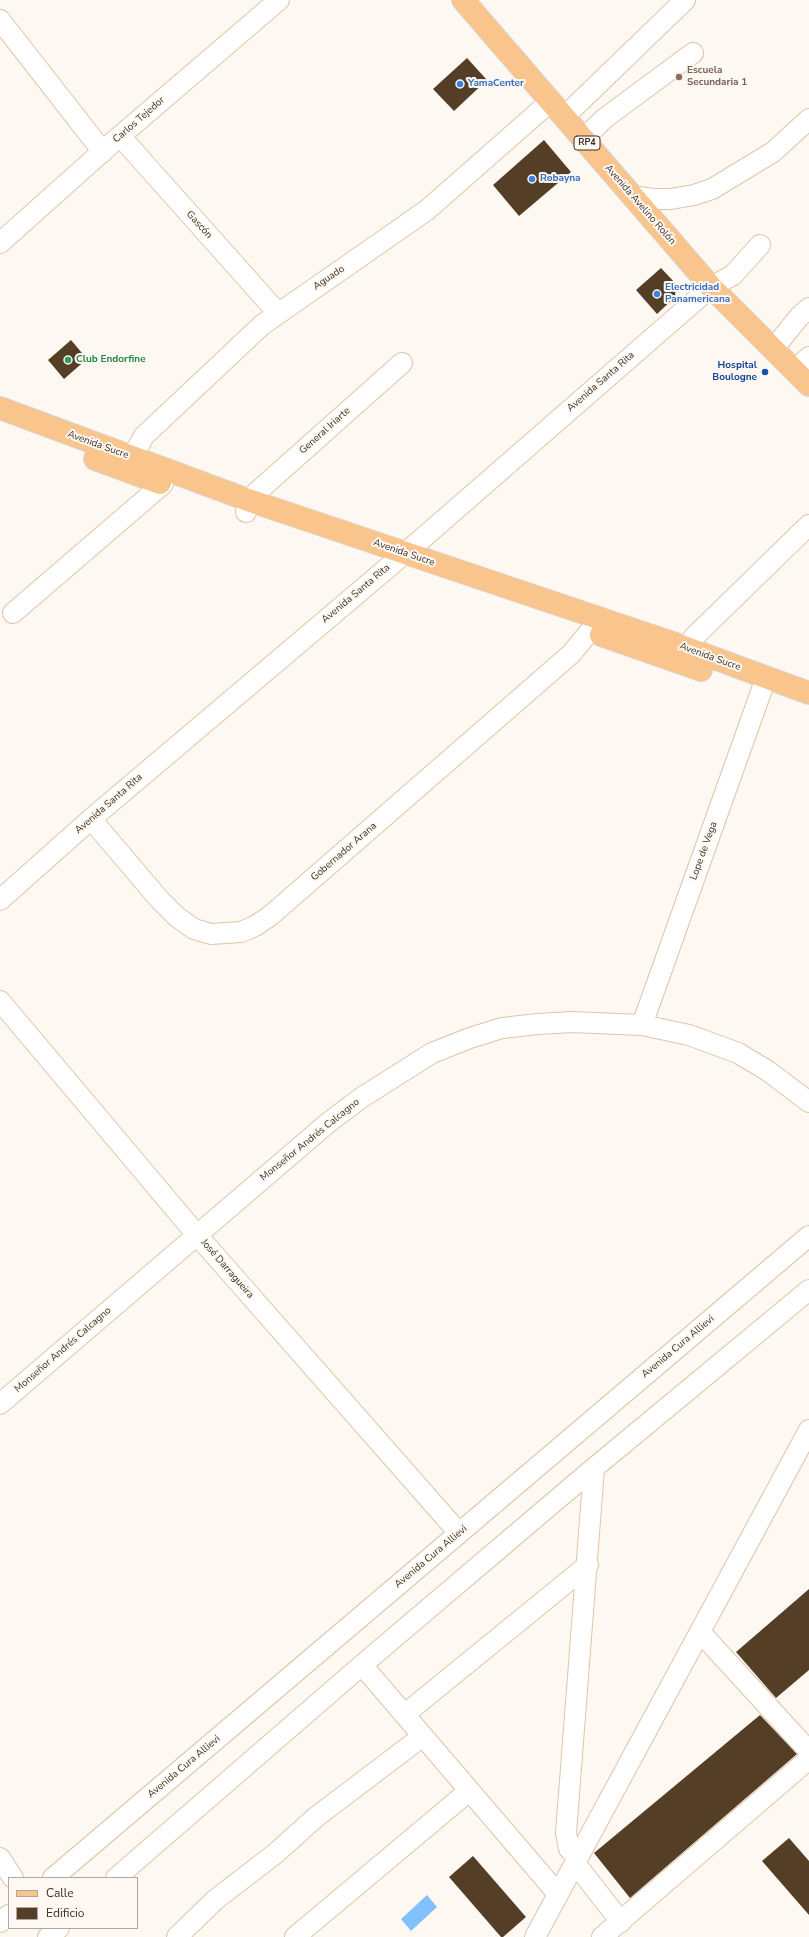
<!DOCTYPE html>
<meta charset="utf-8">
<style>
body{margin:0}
#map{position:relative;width:809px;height:1937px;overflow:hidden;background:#fef8f2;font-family:"Nunito Sans",sans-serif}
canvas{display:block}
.legend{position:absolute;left:8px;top:1877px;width:130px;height:52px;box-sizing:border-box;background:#fef8f2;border:1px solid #b0a8a0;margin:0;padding:5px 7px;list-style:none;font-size:12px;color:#3c3025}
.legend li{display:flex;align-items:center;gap:8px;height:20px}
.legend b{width:20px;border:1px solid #b0a8a0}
</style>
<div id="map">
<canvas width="809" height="1937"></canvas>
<ul class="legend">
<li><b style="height:5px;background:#f9c58c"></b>Calle</li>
<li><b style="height:11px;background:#553e26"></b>Edificio</li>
</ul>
</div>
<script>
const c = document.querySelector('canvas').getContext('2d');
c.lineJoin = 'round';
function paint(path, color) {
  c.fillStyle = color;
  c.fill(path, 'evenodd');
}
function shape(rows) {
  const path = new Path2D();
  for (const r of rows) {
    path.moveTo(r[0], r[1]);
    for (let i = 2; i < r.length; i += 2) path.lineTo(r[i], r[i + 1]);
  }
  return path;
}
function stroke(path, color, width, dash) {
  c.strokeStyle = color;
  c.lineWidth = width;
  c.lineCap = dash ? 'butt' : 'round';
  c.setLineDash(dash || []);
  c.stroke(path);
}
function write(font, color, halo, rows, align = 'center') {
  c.font = font + ' "Nunito Sans",sans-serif';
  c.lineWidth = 4;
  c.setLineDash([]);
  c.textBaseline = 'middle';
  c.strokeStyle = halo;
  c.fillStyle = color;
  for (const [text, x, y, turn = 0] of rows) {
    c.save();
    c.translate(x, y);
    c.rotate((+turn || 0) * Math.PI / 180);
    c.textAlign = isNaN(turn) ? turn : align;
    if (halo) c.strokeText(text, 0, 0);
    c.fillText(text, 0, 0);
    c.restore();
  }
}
paint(shape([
 [427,1895,437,1907,411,1931,401,1919]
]), '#81c1ff');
paint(shape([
 [467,58,487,80,454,111,433,89],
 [544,140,571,172,519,216,493,185],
 [661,268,676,284,675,297,657,314,636,290],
 [71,340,87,359,64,379,48,360],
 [809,1589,809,1670,776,1698,736,1652],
 [760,1715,797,1754,630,1898,594,1853],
 [789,1838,809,1861,809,1915,762,1861],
 [473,1856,526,1917,503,1937,501,1937,449,1877]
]), '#553e26');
const minor = shape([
 [0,20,103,152],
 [564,117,685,0],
 [120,136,277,312],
 [583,139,605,118,693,53],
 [632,196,653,199,671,199,694,195,712,189,773,152,809,119],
 [0,243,112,143,279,0],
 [774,348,799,317,809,308],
 [795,370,809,357],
 [127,471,132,457,144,436,262,325,427,210,551,101],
 [246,512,248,500,402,363],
 [13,613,163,484],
 [681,663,686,648,694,637,809,525],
 [91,819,159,899,177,917,194,929,211,934,241,932,255,926,270,916,571,654,590,631],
 [0,900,91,819,424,537,711,287,733,275,760,245],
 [0,1001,197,1235,459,1533],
 [642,1025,766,678],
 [0,1404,329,1122,361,1098,432,1053,470,1038,502,1028,538,1024,572,1022,642,1025,689,1035,738,1053,768,1071,809,1102],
 [700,1632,809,1751],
 [362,1665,558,1894],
 [405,1714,588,1565],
 [579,1856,569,1849,566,1833,594,1468],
 [0,1858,13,1878],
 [575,1863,621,1922],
 [53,1878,809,1236],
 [116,1878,362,1665,594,1468,809,1290],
 [0,1922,9,1915],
 [48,1937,59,1928],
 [177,1937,215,1900,276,1853,316,1817,423,1736],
 [295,1937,469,1791],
 [535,1937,809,1430],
 [602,1937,809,1759]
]);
const major = shape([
 [463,0,711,287,809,385],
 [0,408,248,500,670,642,809,693],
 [95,459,160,483],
 [601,635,701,670]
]);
stroke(minor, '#e0c4a8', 22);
stroke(major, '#d8d6d3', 24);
stroke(minor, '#fff', 20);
stroke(major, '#f9c58c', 22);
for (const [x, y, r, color] of [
 [679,77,4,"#8d6e63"],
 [460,84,4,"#3f7fe0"],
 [532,179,4,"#3f7fe0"],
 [657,294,4,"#3f7fe0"],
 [68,360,4,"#2e9e5b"],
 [765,372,4,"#1a4fb4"]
]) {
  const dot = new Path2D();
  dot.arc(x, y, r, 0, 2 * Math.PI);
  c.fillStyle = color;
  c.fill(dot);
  stroke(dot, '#fef8f2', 1.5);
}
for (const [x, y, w] of [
 [587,143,26]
]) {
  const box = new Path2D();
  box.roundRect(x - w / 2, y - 7, w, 14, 3);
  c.fillStyle = '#fef8f2';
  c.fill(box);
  stroke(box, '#3c3025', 1);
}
write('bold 9px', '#3c3025', null, [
 ["RP4",587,143]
]);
write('bold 10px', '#785e54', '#fef8f2', [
 ["Escuela",687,71],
 ["Secundaria 1",687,83]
], 'left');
write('bold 10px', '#366cbe', '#fef8f2', [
 ["YamaCenter",468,84],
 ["Robayna",540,179],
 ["Electricidad",665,288],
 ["Panamericana",665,300]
], 'left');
write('10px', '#3c3025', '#fef8f2', [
 ["Carlos Tejedor",139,120,-41],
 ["Avenida Avelino Rolón",640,205,49],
 ["Gascón",199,225,48],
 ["Aguado",329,278,-34],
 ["Avenida Santa Rita",601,382,-41],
 ["General Iriarte",325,431,-42],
 ["Avenida Sucre",98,445,20],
 ["Avenida Sucre",404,553,19],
 ["Avenida Santa Rita",356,594,-40],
 ["Avenida Sucre",710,657,20],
 ["Avenida Santa Rita",109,804,-41],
 ["Lope de Vega",704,851,-70],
 ["Gobernador Arana",344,852,-41],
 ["Monseñor Andrés Calcagno",310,1140,-39],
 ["José Darragueira",227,1269,49],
 ["Avenida Cura Allievi",678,1347,-40],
 ["Monseñor Andrés Calcagno",63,1350,-41],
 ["Avenida Cura Allievi",431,1557,-40],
 ["Avenida Cura Allievi",184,1767,-40]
]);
write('bold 10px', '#27864d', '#fef8f2', [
 ["Club Endorfine",76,360]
], 'left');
write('bold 10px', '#164399', '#fef8f2', [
 ["Hospital",757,366],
 ["Boulogne",757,378]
], 'right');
</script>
